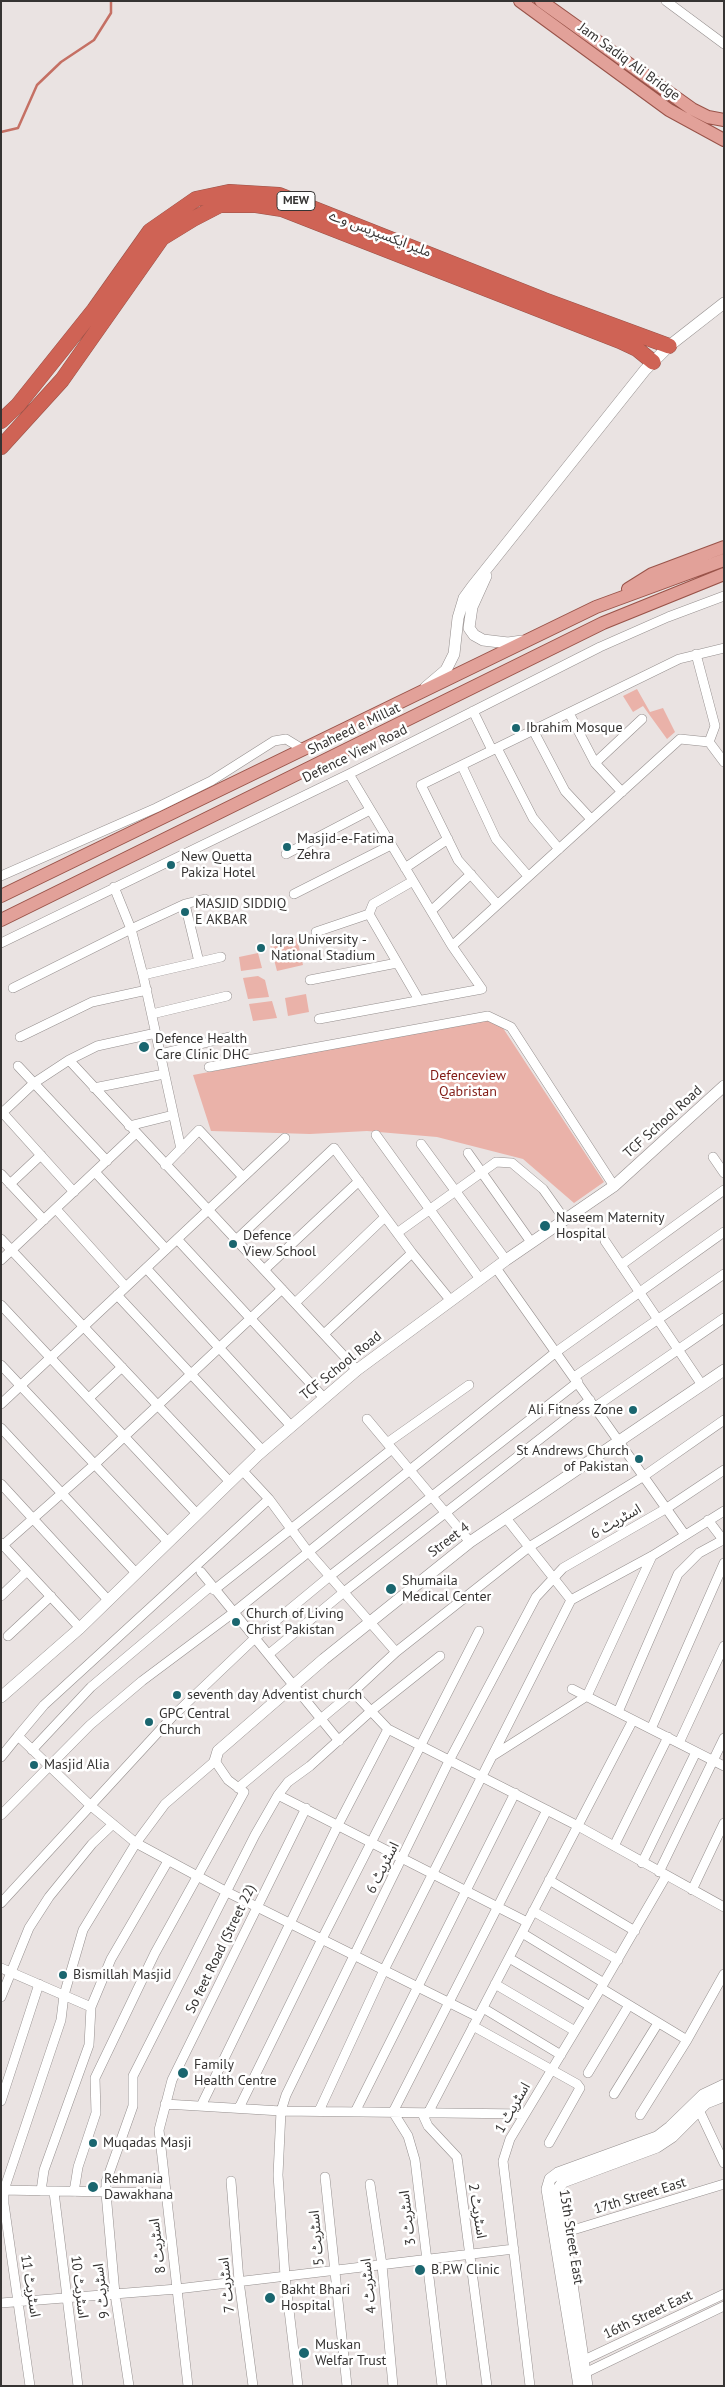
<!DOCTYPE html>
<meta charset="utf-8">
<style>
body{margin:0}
#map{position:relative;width:725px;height:2387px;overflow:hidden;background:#eae3e2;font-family:"PT Sans",sans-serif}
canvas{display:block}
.frame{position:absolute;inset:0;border:2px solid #363433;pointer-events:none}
</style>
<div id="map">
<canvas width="725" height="2387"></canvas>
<div class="frame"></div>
</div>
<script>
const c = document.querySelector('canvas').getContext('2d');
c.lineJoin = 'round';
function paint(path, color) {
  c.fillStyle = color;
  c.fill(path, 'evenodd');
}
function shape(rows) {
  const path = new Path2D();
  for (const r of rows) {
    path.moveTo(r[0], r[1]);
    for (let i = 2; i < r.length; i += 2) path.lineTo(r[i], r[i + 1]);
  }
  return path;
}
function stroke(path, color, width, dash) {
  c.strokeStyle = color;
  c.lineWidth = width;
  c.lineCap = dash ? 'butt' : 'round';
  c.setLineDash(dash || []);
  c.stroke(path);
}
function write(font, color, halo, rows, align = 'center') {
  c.font = font + ' "PT Sans","Noto Sans Arabic",sans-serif';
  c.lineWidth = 5;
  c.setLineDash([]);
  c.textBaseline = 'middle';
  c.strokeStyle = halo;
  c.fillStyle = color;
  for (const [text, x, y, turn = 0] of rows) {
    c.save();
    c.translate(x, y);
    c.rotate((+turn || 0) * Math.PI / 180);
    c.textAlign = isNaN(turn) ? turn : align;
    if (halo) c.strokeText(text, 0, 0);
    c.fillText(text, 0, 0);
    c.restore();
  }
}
paint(shape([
 [637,689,650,712,663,708,675,732,667,739,643,706,633,712,623,696],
 [297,938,303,965,277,971,270,944],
 [258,953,262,968,241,971,239,957],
 [258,976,265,980,269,997,248,999,243,978],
 [306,994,309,1012,288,1016,285,998],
 [272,1001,277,1018,253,1021,249,1004],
 [489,1019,499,1022,604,1182,574,1203,523,1159,437,1137,367,1131,310,1134,211,1131,193,1075]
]), '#eab2a9');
stroke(shape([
 [1,132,18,128,37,85,61,62,94,40,111,13,111,1]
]), '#c57064', 2.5);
const street = shape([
 [666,1,724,44],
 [696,654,715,726,709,742],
 [473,711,492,750],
 [569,713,595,763,622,792],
 [533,730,565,791,591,819],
 [497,748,533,818,559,849],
 [595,763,642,719],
 [462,766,496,839,528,876],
 [349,774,452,946],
 [286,854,370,810],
 [405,868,448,839],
 [1,876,156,808,211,781,274,741,286,739,304,750],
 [114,887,131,929,143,975,181,1149],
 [294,894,391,845],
 [185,904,199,962],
 [497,904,458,860,421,785,679,659,724,648],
 [431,911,471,874],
 [369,914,419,1000],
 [316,932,369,914,373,904,413,881],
 [1,943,349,774,600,647,668,617,724,596],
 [143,975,221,957],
 [310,980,397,963],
 [13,988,131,929,185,904,205,899],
 [152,1014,227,996],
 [319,1019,482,989,452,946,680,739,709,742,724,762],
 [20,1037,92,1002,147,990],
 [160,1054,233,1036],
 [69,1060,357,1370],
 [18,1066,107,1161],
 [209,1067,488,1016,511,1027,614,1186],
 [94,1088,164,1074],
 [1,1111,74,1192],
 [1,1114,34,1083,69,1060,97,1046,156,1033],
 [129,1126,173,1115],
 [376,1135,480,1279],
 [421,1144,506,1260],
 [468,1153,531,1242],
 [713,1157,724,1173],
 [165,1165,199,1130,243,1177],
 [95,1172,166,1249],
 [1,1174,44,1220],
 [10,1184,41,1155],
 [56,1209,126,1287],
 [397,1233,496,1162,512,1163,543,1189,565,1220],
 [1,1239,230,1482],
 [177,1239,324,1398],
 [236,1240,334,1148,412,1253,451,1301],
 [605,1241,702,1385],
 [1,1260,136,1133],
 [621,1265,724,1190],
 [146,1268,291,1426],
 [496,1268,685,1535],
 [264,1270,359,1181],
 [117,1295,263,1451],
 [295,1303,385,1217],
 [1,1305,197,1514],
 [324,1334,412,1253],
 [1,1365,168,1542],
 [574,1377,724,1274],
 [89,1398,122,1367],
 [1,1404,285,1138],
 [595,1407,724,1318],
 [367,1419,470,1542],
 [1,1428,136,1573],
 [387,1443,469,1385],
 [242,1470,269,1499,306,1549,396,1652],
 [1,1484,108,1600],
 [269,1499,44,1705,18,1736,91,1806,136,1843,227,1892,478,2017],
 [506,1518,571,1600],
 [708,1520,724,1541],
 [1,1543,80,1628],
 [1,1547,95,1464,282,1289],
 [201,1572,339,1741],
 [214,1590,392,1449],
 [1,1596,27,1571],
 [8,1636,51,1596],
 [269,1654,344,1592,590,1400],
 [572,1689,724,1766],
 [353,1692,388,1729,578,1826,724,1907],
 [618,1712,678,1574,699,1553,723,1540],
 [651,1729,724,1563],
 [679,1743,724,1646],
 [32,1750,91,1687,211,1586],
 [494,1755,587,1696,652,1556],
 [1,1757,18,1736],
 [238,1788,353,1692,396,1652,529,1547,644,1476,724,1420],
 [278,1795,527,1922],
 [1,1815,90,1725,142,1681,233,1613,556,1352,724,1232],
 [614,1846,668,1737],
 [642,1863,696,1752],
 [659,1872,724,1738],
 [549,1880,635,1931],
 [692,1890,724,1823],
 [1,1903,173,1716,255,1638,330,1576,578,1382],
 [533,1911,618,1960],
 [522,1933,604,1983],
 [509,1958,590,2006],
 [1,1968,91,2007],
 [495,1984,575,2031],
 [601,1988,687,2040],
 [1,1997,29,1928,49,1897,92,1844,113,1824],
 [483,2008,561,2055],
 [473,2026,577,2084,580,2088,549,2143],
 [588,2073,629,2005],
 [614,2094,658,2023],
 [1,2101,39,1984],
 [165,2104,281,2111,525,2114],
 [201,2106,338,1825,388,1729],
 [239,2108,322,1939,479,1631],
 [699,2110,724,2163],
 [319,2111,384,1970,571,1600,652,1556,724,1511],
 [355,2112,515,1793],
 [422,2113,428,2126,457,2157,487,2386],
 [428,2113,633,1720],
 [640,2115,687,2040,724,1974],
 [325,2177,347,2386],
 [231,2181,239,2281,253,2386],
 [370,2184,382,2265,393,2386],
 [1,2190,165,2193],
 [41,2191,44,2170,89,2045,91,2007,111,1959,168,1861],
 [54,2192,78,2386],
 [563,2233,724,2184],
 [1,2303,177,2289,514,2249],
 [584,2360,724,2294],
 [585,2373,724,2306],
 [30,2386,4,2204,4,2190,61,2020,64,1995,83,1930,136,1843,165,1804,215,1761,228,1780,244,1792,155,1953,95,2078,96,2113,78,2167,74,2192],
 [129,2386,115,2294,106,2193,106,2182,133,2106,133,2076,255,1835,278,1795,288,1782,310,1766,371,1711,440,1656],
 [188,2386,159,2130,172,2080,306,1808],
 [298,2386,285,2276,278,2175,281,2111,286,2095,450,1759,536,1597,563,1568,667,1508,724,1470],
 [442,2386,415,2160,408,2136,393,2112,547,1810],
 [530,2386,503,2161,510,2139,601,1988,666,1876]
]);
const secondary = shape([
 [486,576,472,607,469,628,474,635,483,640,508,643,522,641],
 [426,687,446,670,454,654,458,618,464,598,472,587,645,370,669,346,724,303],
 [1,1697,80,1628,258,1455,357,1370,506,1260,614,1186,724,1086],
 [215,1761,218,1751,324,1659,470,1542,724,1370],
 [579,2386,547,2189,550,2179,558,2173,657,2137,670,2127,703,2095,724,2085],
 [587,2386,558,2189,563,2182,657,2147,672,2137,706,2103,724,2096]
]);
const primary = shape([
 [520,1,669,110,724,140],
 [541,1,692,109,708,117,724,120],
 [628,589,652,574,724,547],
 [1,896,596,607,724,560],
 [1,920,603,623,724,574]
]);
const highway = shape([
 [1,421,18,405,94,310,150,231,196,199,229,192,279,195,544,300,669,346],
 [1,447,62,380,162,238,193,219,220,205,256,205,282,209,620,341,637,349,653,362]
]);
stroke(street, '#958f8e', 10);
stroke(secondary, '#958f8e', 12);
stroke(primary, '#995349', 14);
stroke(highway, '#995349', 16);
stroke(street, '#fff', 9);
stroke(secondary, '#fff', 11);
stroke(primary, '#e2a199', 12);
stroke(highway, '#cf6355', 15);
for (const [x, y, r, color] of [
 [516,728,5,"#1a666f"],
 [287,847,5,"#1a666f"],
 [171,865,5,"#1a666f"],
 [185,912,5,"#1a666f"],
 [261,948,5,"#1a666f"],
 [144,1047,6,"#1a666f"],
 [545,1226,6,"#1a666f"],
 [233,1244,5,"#1a666f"],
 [633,1410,5,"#1a666f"],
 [639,1459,5,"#1a666f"],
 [391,1589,6,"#1a666f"],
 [236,1622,5,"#1a666f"],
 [177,1695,5,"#1a666f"],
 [149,1722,5,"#1a666f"],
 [34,1765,5,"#1a666f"],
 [63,1975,5,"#1a666f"],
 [183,2073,6,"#1a666f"],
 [93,2143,5,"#1a666f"],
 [93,2187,6,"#1a666f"],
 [420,2270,6,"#1a666f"],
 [270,2298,6,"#1a666f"],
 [304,2353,6,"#1a666f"]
]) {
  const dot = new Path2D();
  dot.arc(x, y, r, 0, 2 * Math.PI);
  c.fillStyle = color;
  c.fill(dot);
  stroke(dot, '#fff', 2);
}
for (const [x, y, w] of [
 [296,201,38]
]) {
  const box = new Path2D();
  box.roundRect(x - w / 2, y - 9.5, w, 19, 4);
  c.fillStyle = '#fff';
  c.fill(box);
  stroke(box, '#363433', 1);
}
write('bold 12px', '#363433', null, [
 ["MEW",296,201]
]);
write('14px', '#363433', '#fff', [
 ["Jam Sadiq Ali Bridge",629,62,36],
 ["ملیر ایکسپریس وے",380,234,21],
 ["Shaheed e Millat",354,729,-26],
 ["Defence View Road",355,754,-26],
 ["TCF School Road",663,1122,-42],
 ["TCF School Road",341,1366,-39],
 ["اسٹریٹ 6",616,1522,-30],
 ["Street 4",449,1540,-37],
 ["اسٹریٹ 6",383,1868,-63],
 ["So feet Road (Street 22)",221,1949,-64],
 ["اسٹریٹ 1",513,2108,-60],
 ["17th Street East",640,2196,-17],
 ["اسٹریٹ 2",477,2211,81],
 ["اسٹریٹ 3",408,2218,-97],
 ["15th Street East",571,2237,81],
 ["اسٹریٹ 5",317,2238,-95],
 ["اسٹریٹ 8",158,2246,-97],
 ["اسٹریٹ 7",227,2285,-96],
 ["اسٹریٹ 11",30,2286,81],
 ["اسٹریٹ 4",369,2286,-96],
 ["اسٹریٹ 10",79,2287,83],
 ["اسٹریٹ 9",102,2291,-97],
 ["16th Street East",648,2315,-25]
]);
write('14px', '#363433', '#fff', [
 ["Ibrahim Mosque",526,728],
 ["Masjid-e-Fatima",297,839],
 ["Zehra",297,855],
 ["New Quetta",181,857],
 ["Pakiza Hotel",181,873],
 ["MASJID SIDDIQ",195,904],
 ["E AKBAR",195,920],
 ["Iqra University -",271,940],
 ["National Stadium",271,956],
 ["Defence Health",155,1039],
 ["Care Clinic DHC",155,1055],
 ["Naseem Maternity",556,1218],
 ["Hospital",556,1234],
 ["Defence",243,1236],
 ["View School",243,1252],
 ["Ali Fitness Zone",623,1410,"right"],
 ["St Andrews Church",629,1451,"right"],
 ["of Pakistan",629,1467,"right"],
 ["Shumaila",402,1581],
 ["Medical Center",402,1597],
 ["Church of Living",246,1614],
 ["Christ Pakistan",246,1630],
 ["seventh day Adventist church",187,1695],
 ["GPC Central",159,1714],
 ["Church",159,1730],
 ["Masjid Alia",44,1765],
 ["Bismillah Masjid",73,1975],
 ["Family",194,2065],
 ["Health Centre",194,2081],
 ["Muqadas Masji",103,2143],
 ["Rehmania",104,2179],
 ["Dawakhana",104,2195],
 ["B.P.W Clinic",431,2270],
 ["Bakht Bhari",281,2290],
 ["Hospital",281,2306],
 ["Muskan",315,2345],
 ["Welfar Trust",315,2361]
], 'left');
write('14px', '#821b15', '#fff', [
 ["Defenceview",468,1076],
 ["Qabristan",468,1092]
]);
</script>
